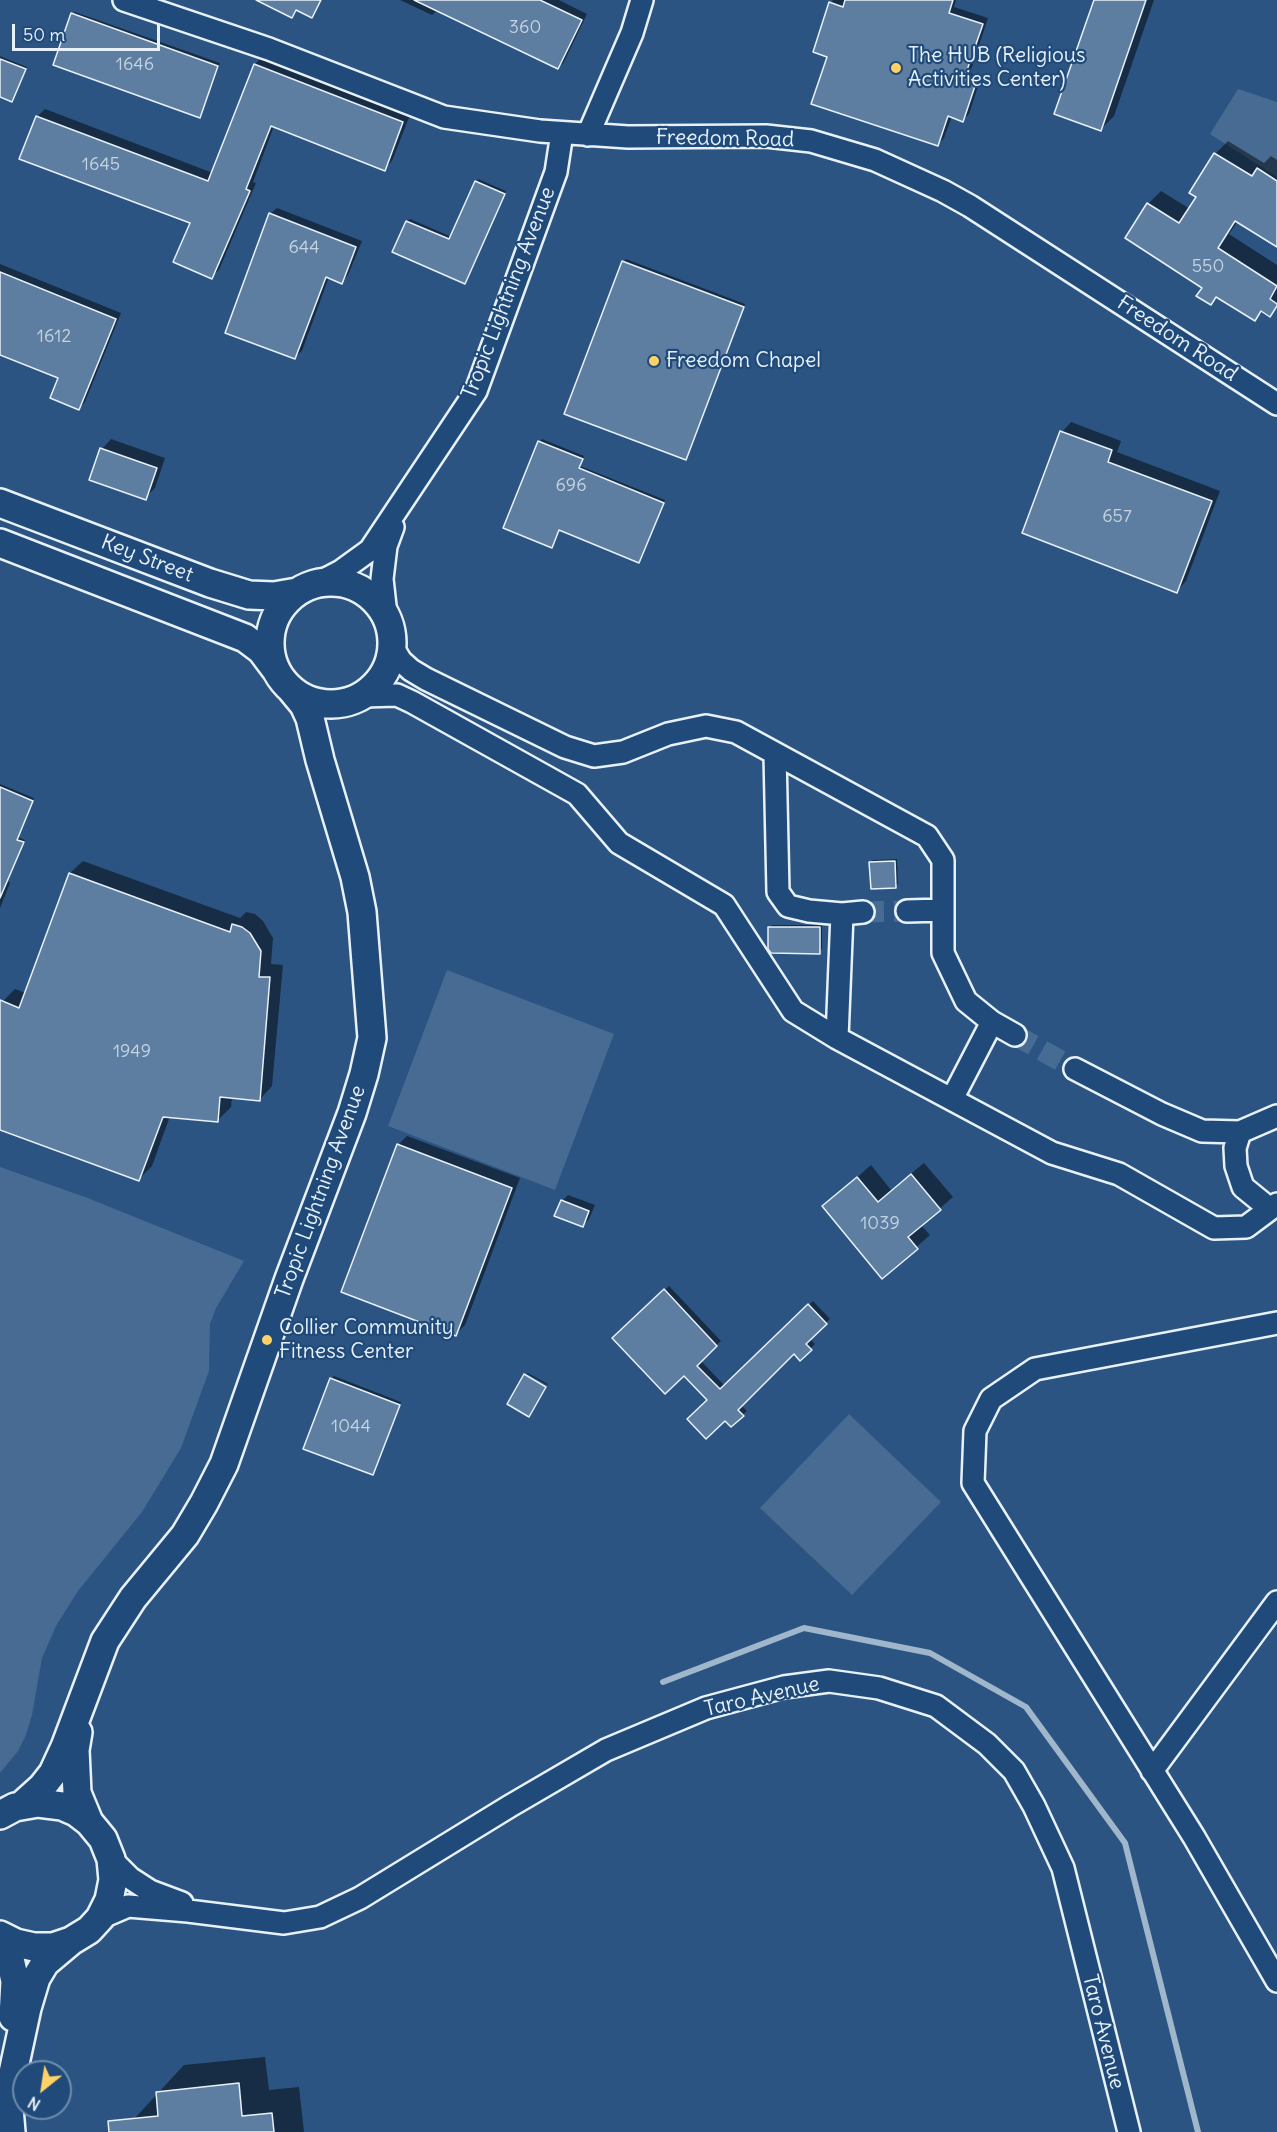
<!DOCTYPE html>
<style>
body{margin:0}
#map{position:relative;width:1277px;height:2132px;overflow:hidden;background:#2b5482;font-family:Delius,sans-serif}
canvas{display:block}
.north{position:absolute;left:12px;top:2060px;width:60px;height:60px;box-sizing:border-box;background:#1f4a7a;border:2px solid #6f8dac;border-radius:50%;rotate:210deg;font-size:16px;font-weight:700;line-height:24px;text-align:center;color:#e8f1f8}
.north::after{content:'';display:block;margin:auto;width:21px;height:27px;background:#ffd166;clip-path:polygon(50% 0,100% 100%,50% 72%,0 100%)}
.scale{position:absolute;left:12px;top:24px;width:148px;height:27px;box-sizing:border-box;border:3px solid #e8f1f8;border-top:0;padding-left:8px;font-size:18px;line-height:21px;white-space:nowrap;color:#e8f1f8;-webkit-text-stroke:4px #1f4a7a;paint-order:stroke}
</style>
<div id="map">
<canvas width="1277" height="2132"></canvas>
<div class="north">N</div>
<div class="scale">50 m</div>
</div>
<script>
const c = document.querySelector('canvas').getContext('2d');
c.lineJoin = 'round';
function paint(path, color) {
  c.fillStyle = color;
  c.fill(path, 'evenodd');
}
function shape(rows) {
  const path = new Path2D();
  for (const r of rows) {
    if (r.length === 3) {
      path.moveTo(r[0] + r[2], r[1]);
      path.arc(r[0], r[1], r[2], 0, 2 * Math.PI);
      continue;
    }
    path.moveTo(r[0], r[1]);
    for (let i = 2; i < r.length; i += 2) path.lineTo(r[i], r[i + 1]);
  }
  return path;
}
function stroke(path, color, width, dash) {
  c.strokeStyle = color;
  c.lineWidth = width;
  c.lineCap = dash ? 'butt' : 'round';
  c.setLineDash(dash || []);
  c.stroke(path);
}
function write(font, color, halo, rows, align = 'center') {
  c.font = font + ' Delius,sans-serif';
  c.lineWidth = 4.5;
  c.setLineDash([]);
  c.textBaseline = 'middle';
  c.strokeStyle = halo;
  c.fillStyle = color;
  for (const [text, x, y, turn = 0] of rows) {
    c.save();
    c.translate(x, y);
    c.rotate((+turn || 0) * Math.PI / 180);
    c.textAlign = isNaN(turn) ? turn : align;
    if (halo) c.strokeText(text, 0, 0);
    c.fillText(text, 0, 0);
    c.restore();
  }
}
paint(shape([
 [1238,89,1277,102,1277,177,1210,134],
 [447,970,614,1034,555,1190,388,1126],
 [0,1167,85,1197,244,1261,216,1308,210,1324,209,1371,181,1448,142,1512,78,1591,56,1626,42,1658,32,1715,26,1735,18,1751,0,1773],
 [849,1414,941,1502,852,1595,760,1508]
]), '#476b93');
paint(shape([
 [400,0,559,0,587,14,564,62,558,68,438,10,432,15],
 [833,0,956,0,954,7,988,18,970,73,981,77,969,114,963,120,952,116,944,138,938,145,829,56,830,3],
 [1095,0,1154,0,1114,116,1101,129],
 [75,12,220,63,202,113,199,116,72,14],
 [0,56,27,67,12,100,0,96],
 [262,57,410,115,392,161,384,169,274,126,253,182,256,183,219,270,211,277,192,222,37,117,45,109,213,173,255,64],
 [1228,141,1264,163,1271,156,1277,160,1277,245,1238,221,1229,234,1277,265,1277,308,1270,316,1263,311,1254,320,1218,296,1211,303,1204,287,1148,204,1161,191,1190,209,1198,196,1215,154],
 [478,179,506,191,465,282,407,221,410,219,452,237],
 [277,208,362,241,348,275,342,282,329,277,302,351,295,357,270,214],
 [626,259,745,304,686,459,623,262],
 [0,264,121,313,85,402,79,408,60,378,0,353],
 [1071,422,1121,441,1117,452,1220,491,1186,581,1177,591,1023,532,1062,432],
 [111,439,165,458,155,488,145,498,102,449],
 [542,439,584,456,580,466,665,500,639,561,560,529,552,546,539,442],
 [0,784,34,798,18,837,25,840,8,881,10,883,0,908],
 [897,859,898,884,895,886,871,862,873,860],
 [83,861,240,918,246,912,255,914,263,921,273,938,271,964,283,965,272,1086,260,1099,232,1097,231,1107,218,1120,170,1116,152,1166,139,1179,0,1128,0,1008,2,1002,15,989,26,993,70,873],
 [772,925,822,925,822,949,819,952,770,928],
 [407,1136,520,1178,465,1325,456,1334,398,1145],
 [924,1163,953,1197,921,1225,930,1235,882,1277,824,1207,871,1165,891,1190],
 [568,1195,595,1205,589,1219,583,1225,562,1201],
 [669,1286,721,1341,700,1360,725,1386,813,1301,830,1319,809,1338,815,1344,800,1359,794,1352,741,1405,747,1411,742,1415,709,1400,684,1374,614,1338],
 [528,1373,548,1384,547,1385,527,1374],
 [334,1376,401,1402,373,1473,331,1379],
 [265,2057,269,2090,299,2087,304,2132,136,2132,134,2119,184,2065]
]), '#0007');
stroke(shape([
 [663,1682,804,1628,930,1653,1026,1707,1125,1843,1198,2132]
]), '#a0b6cb', 6);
const building = shape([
 [256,0,321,0,312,18,296,10,292,18,256,0],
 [414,0,540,0,582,20,558,69,414,0],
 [845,0,953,0,949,13,983,24,964,79,976,83,963,122,948,116,938,146,811,104,827,57,813,52,829,2,843,7,845,0],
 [1094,0,1146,0,1101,131,1054,114,1094,0],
 [71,13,218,66,200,118,53,65,71,13],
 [0,59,26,69,12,102,0,97,0,59],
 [254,64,403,122,385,171,271,126,246,189,250,191,212,279,173,262,190,223,19,159,36,116,208,181,254,64],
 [1214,153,1252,176,1257,168,1277,181,1277,247,1235,221,1218,248,1277,286,1270,299,1277,304,1277,306,1270,317,1261,311,1255,321,1216,297,1211,305,1196,296,1202,288,1125,238,1147,203,1179,223,1196,197,1189,193,1214,153],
 [475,181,505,194,465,284,392,252,406,221,449,239,475,181],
 [269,213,356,247,342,284,326,277,295,359,225,333,269,213],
 [622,261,744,307,686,460,564,414,622,261],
 [0,272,116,319,79,410,50,398,58,378,0,355,0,272],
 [1060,431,1112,450,1108,462,1212,501,1177,593,1022,533,1060,431],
 [538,441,583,459,579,468,664,503,639,563,559,530,552,548,503,528,538,441],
 [100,448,157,468,146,500,89,480,100,448],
 [0,787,33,801,17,840,24,842,0,898,0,787],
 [895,861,896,888,871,889,869,862,895,861],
 [69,873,230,932,232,924,242,927,250,933,261,951,259,977,270,977,260,1101,220,1097,218,1122,163,1117,139,1181,0,1130,0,1000,19,1008,69,873],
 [768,927,820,927,820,954,771,953,768,949,768,927],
 [397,1144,512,1188,456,1336,341,1292,397,1144],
 [911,1174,941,1210,908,1237,918,1249,882,1279,822,1206,857,1177,878,1202,911,1174],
 [561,1200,589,1211,583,1227,554,1216,561,1200],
 [664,1289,717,1346,697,1366,720,1389,808,1304,827,1324,806,1344,812,1350,800,1361,794,1354,738,1410,744,1416,731,1427,725,1421,706,1439,687,1419,707,1400,684,1376,665,1394,612,1338,664,1289],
 [524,1374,546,1387,529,1417,507,1404,524,1374],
 [330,1378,400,1405,373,1475,303,1449,330,1378],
 [239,2083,242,2116,272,2113,274,2132,109,2132,108,2121,158,2116,156,2092,239,2083]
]);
paint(building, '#5d7da1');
stroke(building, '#e8f1f8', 1.5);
stroke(shape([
 [863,912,907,911],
 [1015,1035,1075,1069]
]), '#476c94', 21, [21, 10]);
const minor = shape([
 [124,0,269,49,444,117,540,131,628,137,766,136,811,141,875,160,943,191,970,206,1277,404],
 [588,135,632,33,642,0],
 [318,583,341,571,370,550,476,391,556,172,562,133],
 [386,615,382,579,386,546,393,527],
 [393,648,401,661,411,670,426,679,565,747,594,756,623,752,668,734,706,726,736,732,927,836,943,860,943,953,966,1001,992,1022,1015,1035],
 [363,696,397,695,412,702,577,794,619,843,724,905,793,1011,837,1038,1052,1153,1119,1174,1214,1228,1246,1227,1277,1204],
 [775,754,778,892,788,906,809,911,842,914,863,912],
 [907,911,942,910],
 [837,1038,842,914],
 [1075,1069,1162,1114,1202,1131,1240,1132,1277,1116],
 [952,1099,992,1022],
 [1240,1132,1235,1148,1236,1166,1243,1187,1270,1209],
 [1277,1323,1035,1369,991,1399,975,1431,973,1483,1194,1837,1277,1981],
 [1152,1771,1277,1602],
 [111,1859,130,1878,150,1891,182,1903],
 [100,1918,128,1906,188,1911,284,1923,320,1917,360,1898,510,1806,606,1750,706,1708,784,1687,829,1681,879,1688,936,1706,987,1744,1014,1771,1034,1806,1063,1868,1129,2132]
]);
const major = shape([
 [0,503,210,583,249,595,274,596,297,592],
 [0,543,245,638,261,650,276,670],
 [331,643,61],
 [78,1732,75,1750,77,1793,89,1822],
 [22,1805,42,1787,53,1773,65,1747,105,1641,133,1598,185,1535,204,1503,224,1464,289,1279,352,1113,364,1074,372,1038,362,912,355,877,320,760,310,718,304,705,290,688],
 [0,1815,15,1807,38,1803,62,1806,76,1812,89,1822,103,1839,111,1859,113,1880,109,1900,100,1918,89,1930,71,1941,53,1947,34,1947,16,1943,0,1935],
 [0,1942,10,1959,15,1981,13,2017],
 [11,2132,8,2096,27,2008,36,1978,45,1963,70,1942]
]);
stroke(minor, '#e8f1f8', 26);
stroke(major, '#e8f1f8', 32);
stroke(minor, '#1f4a7a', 21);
stroke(major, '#1f4a7a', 27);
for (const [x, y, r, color] of [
 [896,68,6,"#ffd166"],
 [654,361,6,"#ffd166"],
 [267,1340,6,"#ffd166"]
]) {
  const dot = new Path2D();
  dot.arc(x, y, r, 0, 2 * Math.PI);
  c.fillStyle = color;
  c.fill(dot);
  stroke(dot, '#1f4a7a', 2);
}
write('18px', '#c5d4e2', null, [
 ["360",525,28],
 ["1646",135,65],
 ["1645",101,165],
 ["644",304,248],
 ["550",1208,267],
 ["1612",54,337],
 ["696",571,486],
 ["657",1117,517],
 ["1949",132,1052],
 ["1039",880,1224],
 ["1044",351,1427]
]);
write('21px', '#e8f1f8', '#1f4a7a', [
 ["The HUB (Religious",908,56],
 ["Activities Center)",908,80],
 ["Freedom Chapel",666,361],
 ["Collier Community",279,1328],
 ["Fitness Center",279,1352]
], 'left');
write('21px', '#e8f1f8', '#1f4a7a', [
 ["Freedom Road",725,139,1],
 ["Tropic Lightning Avenue",509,293,-69],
 ["Freedom Road",1177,339,33],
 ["Key Street",147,559,21],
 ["Tropic Lightning Avenue",321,1192,-70],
 ["Taro Avenue",762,1697,-13],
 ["Taro Avenue",1103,2032,76]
]);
</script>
